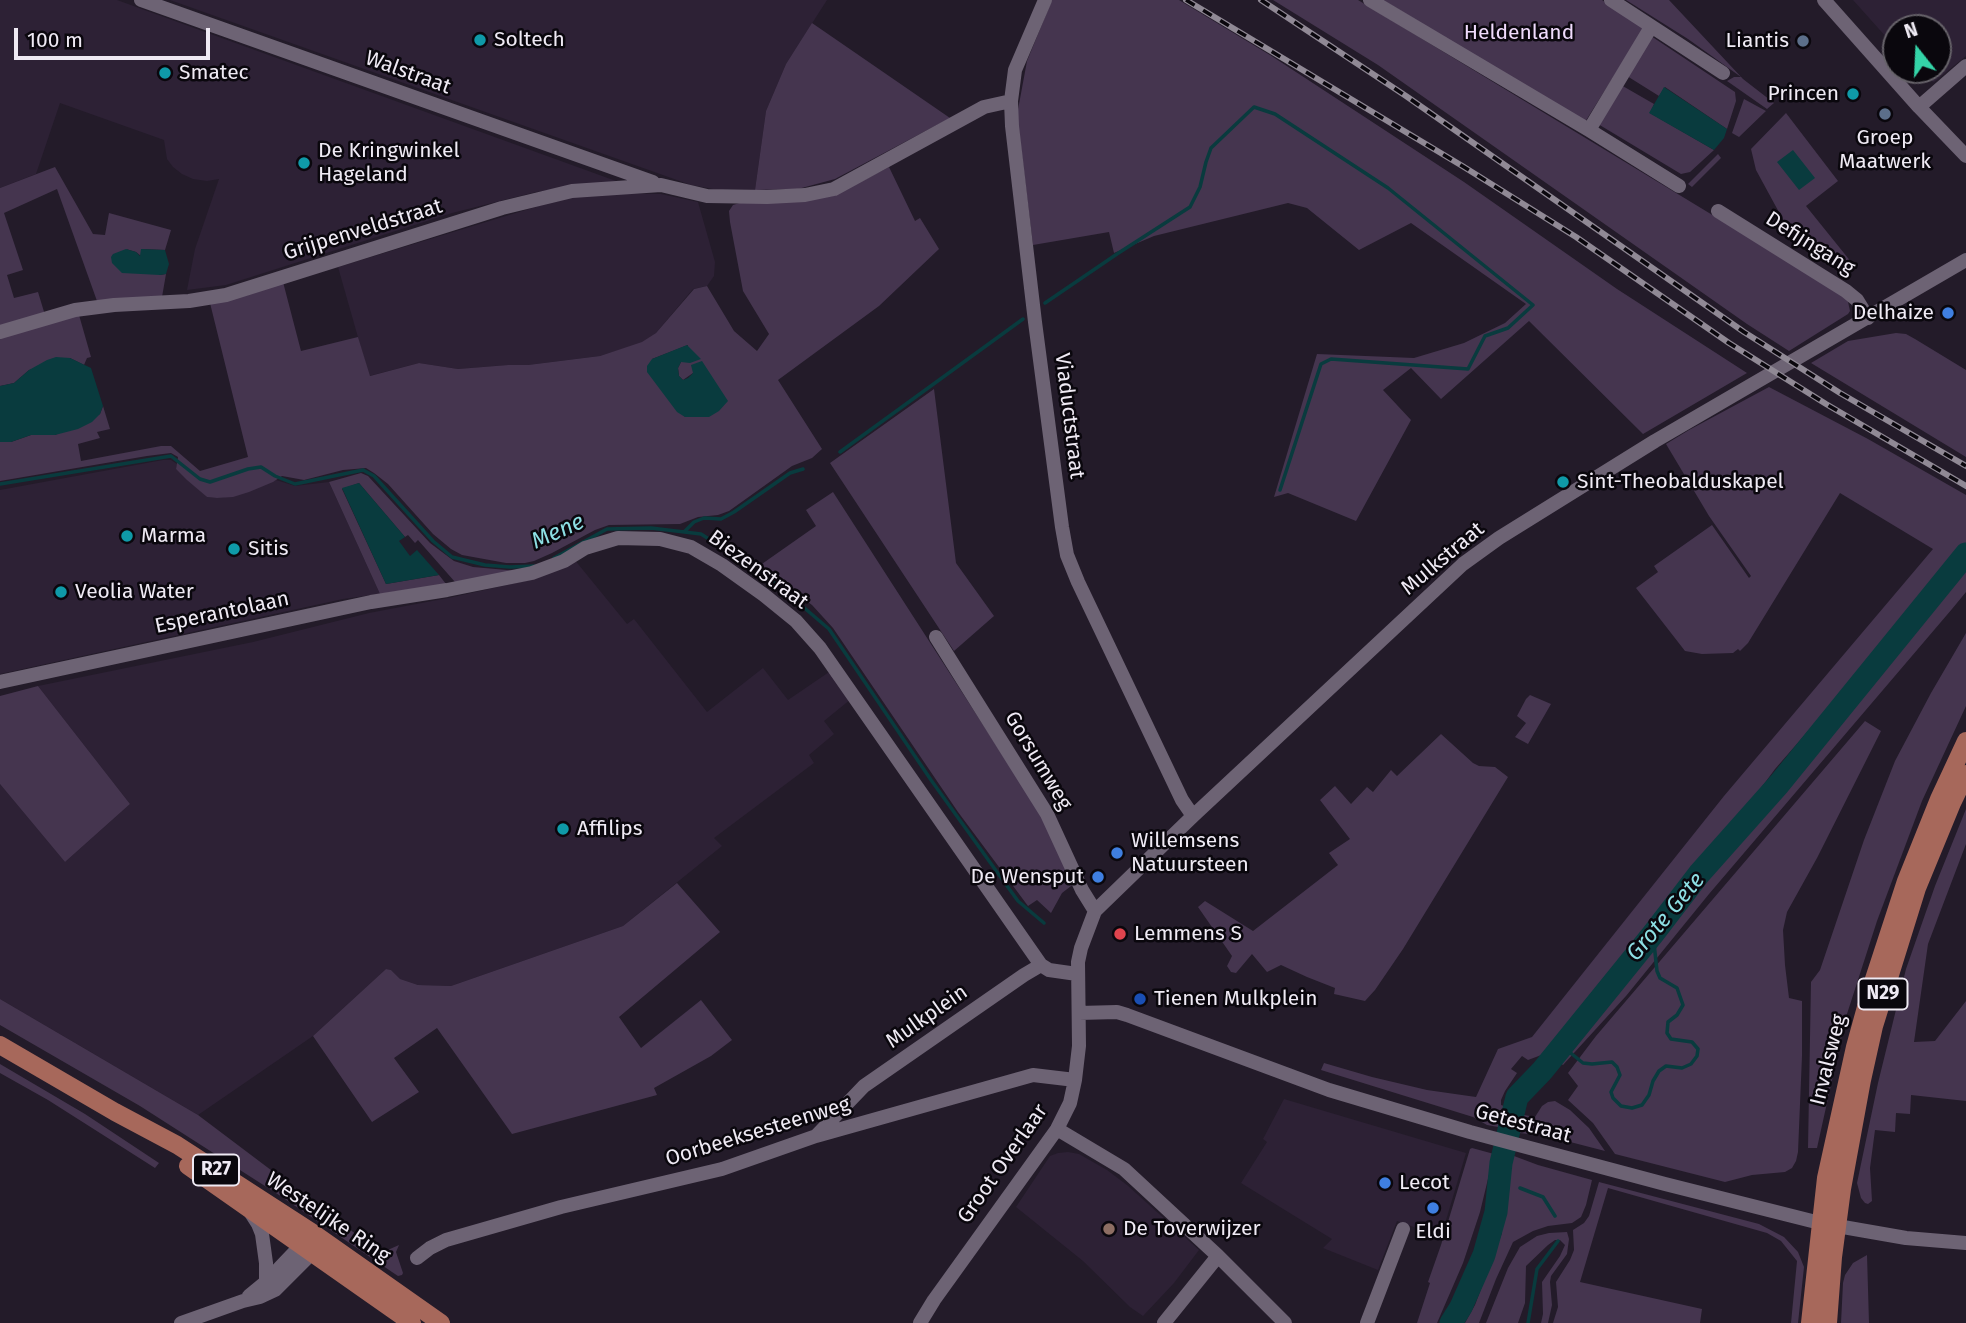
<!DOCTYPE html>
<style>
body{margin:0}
#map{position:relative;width:1966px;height:1323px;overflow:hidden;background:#231b29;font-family:"Fira Sans",sans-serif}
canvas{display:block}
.north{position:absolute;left:1882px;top:14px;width:70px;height:70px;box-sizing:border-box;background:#0a070d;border:2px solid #666269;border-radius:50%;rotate:342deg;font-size:19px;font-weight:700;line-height:28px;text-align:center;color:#efeaf4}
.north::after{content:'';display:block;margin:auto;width:24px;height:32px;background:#34d4a8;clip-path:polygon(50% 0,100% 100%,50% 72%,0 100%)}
.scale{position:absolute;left:14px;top:28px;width:196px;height:32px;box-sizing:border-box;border:4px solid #efeaf4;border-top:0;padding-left:9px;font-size:21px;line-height:24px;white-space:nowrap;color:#efeaf4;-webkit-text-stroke:5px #0a070d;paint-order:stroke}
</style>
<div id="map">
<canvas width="1966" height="1323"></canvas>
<div class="north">N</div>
<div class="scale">100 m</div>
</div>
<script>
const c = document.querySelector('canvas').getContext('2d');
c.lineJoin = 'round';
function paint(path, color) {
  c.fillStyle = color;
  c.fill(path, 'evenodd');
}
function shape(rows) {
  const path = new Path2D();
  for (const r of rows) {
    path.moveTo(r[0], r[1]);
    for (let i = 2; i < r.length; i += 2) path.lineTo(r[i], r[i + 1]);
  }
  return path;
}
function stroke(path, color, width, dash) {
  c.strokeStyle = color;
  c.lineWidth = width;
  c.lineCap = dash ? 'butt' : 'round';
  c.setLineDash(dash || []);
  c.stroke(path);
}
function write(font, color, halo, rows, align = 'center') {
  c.font = font + ' "Fira Sans",sans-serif';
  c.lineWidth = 5;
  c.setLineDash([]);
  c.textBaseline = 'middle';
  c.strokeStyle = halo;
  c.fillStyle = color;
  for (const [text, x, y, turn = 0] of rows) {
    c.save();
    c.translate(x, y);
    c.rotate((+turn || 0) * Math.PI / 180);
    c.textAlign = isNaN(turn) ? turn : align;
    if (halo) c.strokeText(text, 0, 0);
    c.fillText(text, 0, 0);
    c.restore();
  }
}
paint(shape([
 [0,0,117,0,616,181,536,192,452,213,226,285,187,290,195,249,219,179,207,181,193,179,182,174,173,167,167,159,164,140,60,103,36,174,0,188],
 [170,0,827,0,786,64,766,111,755,190,713,189,691,185],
 [1853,0,1966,0,1966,56,1934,82,1923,78,1916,70,1938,70,1938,28,1896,28,1896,48],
 [616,193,661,194,698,202,715,262,714,276,707,286,693,289,656,333,642,343,600,356,528,365,508,365,458,369,419,363,369,376,338,267,565,198],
 [163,460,171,460,177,464,176,469,204,494,207,497,217,498,233,496,276,480,295,486,329,482,380,594,343,599,0,674,0,490],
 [574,559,627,624,634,619,707,712,763,668,788,700,832,670,851,699,824,721,834,734,809,755,814,763,714,838,722,846,623,926,451,986,418,985,399,979,391,970,386,969,313,1036,198,1115,0,999,0,784,65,862,130,804,38,686,253,642,369,613,453,597,538,578],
 [1284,1099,1466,1153,1441,1237,1397,1221,1378,1270,1323,1248,1332,1239,1241,1183,1267,1142,1263,1139],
 [1068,1152,1079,1154,1107,1170,1127,1185,1199,1250,1174,1283,1143,1316,1130,1307,1083,1261,1016,1207,1050,1156,1058,1153]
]), '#2d2135');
paint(shape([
 [1052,0,1179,0,1270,55,1464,182,1617,289,1747,373,1643,434,1529,321,1441,399,1411,368,1383,390,1411,420,1356,521,1288,493,1274,497,1317,354,1414,358,1464,343,1505,323,1526,304,1411,223,1359,250,1307,208,1288,203,1154,236,1114,253,1109,232,1033,245,1017,115,1027,61],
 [1273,0,1358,0,1841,293,1847,297,1850,311,1848,314,1789,351,1747,324,1378,65],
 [1383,0,1602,0,1644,28,1585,122],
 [1626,0,1669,0,1743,79,1774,103,1767,109,1727,81,1734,77,1741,77,1688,39],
 [812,23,950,118,835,179,798,189,755,190,766,111,786,64],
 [1651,36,1735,92,1736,101,1727,129,1665,87,1659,96,1627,76],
 [1621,85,1654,104,1650,113,1714,150,1690,172,1681,174,1598,124],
 [1744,99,1766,111,1739,137,1732,133],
 [1786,113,1838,181,1806,206,1856,268,1845,269,1816,252,1802,246,1793,238,1756,170,1751,149],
 [1718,154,1721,158,1692,187,1688,184],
 [55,167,93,234,105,235,109,213,171,230,165,250,141,249,141,256,136,252,126,249,160,275,166,274,162,297,97,301,57,189,4,213,23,270,7,275,14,298,38,292,45,315,0,329,0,188],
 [889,167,915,221,920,218,939,249,879,306,778,380,822,449,812,458,792,466,729,511,718,515,698,517,680,524,609,525,595,530,552,553,534,561,525,563,506,563,462,555,451,549,433,534,388,484,374,473,366,468,343,470,304,480,282,476,273,482,249,492,233,497,217,498,207,497,187,480,176,469,178,457,171,453,147,456,0,481,0,442,11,442,31,435,55,435,100,414,103,406,110,429,97,432,100,438,78,444,81,461,161,446,171,446,200,471,248,457,210,303,283,282,301,351,358,337,370,376,419,363,458,369,508,365,528,365,600,356,642,342,656,333,694,289,707,286,734,331,757,351,769,334,743,291,730,222,729,211,733,205,746,201,841,192],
 [688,345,686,361,681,362,678,368,679,376,683,380,693,373,709,417,685,417,652,359],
 [79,315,91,357,87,358,84,365,70,358,29,370,14,383,0,386,0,337],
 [1896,333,1906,334,1915,339,1966,370,1966,457,1811,363,1848,341],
 [1769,387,1868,439,1966,495,1966,549,1957,554,1920,603,1775,769,1750,803,1708,851,1584,1002,1547,1052,1544,1054,1528,1060,1522,1056,1511,1069,1517,1073,1505,1091,1501,1100,1501,1105,1507,1107,1503,1124,1499,1123,1498,1127,1487,1125,1473,1117,1321,1070,1324,1063,1372,1077,1427,1090,1476,1097,1498,1049,1532,1037,1724,796,1933,549,1840,493,1748,643,1740,651,1738,649,1733,653,1702,654,1685,651,1636,588,1658,572,1654,566,1712,525,1749,578,1751,576,1709,516,1666,444,1689,430],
 [934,389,956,563,994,616,954,651,830,463],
 [361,473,368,476,430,543,454,561,473,567,518,571,455,582,418,540,415,543,408,535,405,537,359,483,342,489,386,584,439,575,446,584,380,594,329,482],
 [833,492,1045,821,1075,883,1062,893,1051,913,1037,900,1028,906,958,812,833,628,812,605,759,566,816,526,806,510],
 [1965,566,1966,566,1966,592,1952,609,1709,894,1626,996,1563,1065,1556,1060,1634,965,1652,949,1817,745,1931,611],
 [1966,633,1966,706,1922,801,1877,921,1846,1017,1817,1148,1808,1148,1811,982,1820,970,1864,840,1895,761,1931,693],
 [38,686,130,804,65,862,0,784,0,696],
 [1530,695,1551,704,1528,744,1515,737,1526,723,1517,716,1526,699],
 [1865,721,1881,731,1817,858,1787,912,1783,930,1785,965,1789,998,1802,1001,1802,1056,1798,1152,1796,1161,1792,1168,1785,1172,1752,1175,1725,1182,1615,1154,1593,1123,1568,1100,1578,1086,1568,1073,1596,1036],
 [1441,734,1473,763,1479,766,1495,767,1508,777,1403,949,1375,990,1365,1001,1334,994,1335,988,1307,977,1281,965,1267,972,1252,954,1236,973,1231,972,1227,966,1232,956,1198,907,1205,901,1253,931,1338,865,1329,853,1350,839,1320,800,1335,786,1351,804,1367,787,1373,792,1391,770,1397,776],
 [1966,809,1966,844,1928,944,1914,1042,1935,1041,1966,1001,1966,1101,1911,1095,1910,1114,1896,1113,1895,1132,1875,1130,1870,1168,1872,1201,1868,1204,1865,1203,1861,1198,1857,1183,1878,1083,1906,969,1935,886],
 [677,883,720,932,619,1017,641,1048,701,1000,732,1040,711,1056,654,1088,657,1095,512,1134,437,1028,394,1058,419,1092,372,1122,313,1036,386,969,391,970,400,979,418,985,451,986,623,926],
 [0,999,198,1115,381,1253,399,1245,396,1252,403,1273,402,1275,398,1276,392,1272,279,1195,140,1106,0,1025],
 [0,1064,85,1114,159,1163,155,1168,48,1100,0,1073],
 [1555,1101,1570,1110,1589,1128,1605,1151,1547,1136,1519,1133,1520,1129,1516,1127,1519,1114,1535,1117,1542,1106,1548,1102],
 [1472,1148,1494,1154,1480,1212,1463,1263,1437,1323,1417,1323,1430,1283,1428,1282,1441,1245,1470,1149],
 [1514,1156,1538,1165,1592,1180,1586,1205,1581,1217,1572,1223,1548,1226,1533,1231,1513,1242,1496,1279,1479,1323,1465,1323,1475,1305,1502,1233,1497,1231,1508,1187,1505,1168,1508,1158],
 [1599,1182,1759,1224,1784,1237,1798,1252,1804,1267,1798,1323,1791,1323,1797,1261,1781,1241,1767,1233,1608,1188,1580,1282,1702,1309,1700,1323,1553,1323,1558,1307,1556,1282,1570,1260,1574,1250,1573,1230,1584,1223,1589,1216],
 [1567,1232,1569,1239,1567,1254,1551,1276,1550,1282,1552,1305,1548,1323,1541,1323,1543,1314,1542,1282,1560,1256,1565,1245,1560,1240,1555,1240,1548,1245,1526,1266,1525,1303,1518,1323,1486,1323,1508,1268,1520,1247,1537,1236,1549,1233],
 [1867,1255,1869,1323,1841,1323,1843,1283,1845,1275,1853,1263]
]), '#45354f');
paint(shape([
 [1664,87,1727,129,1724,138,1714,150,1649,113],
 [1793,150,1815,178,1799,190,1777,162],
 [126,249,136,252,140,256,141,249,165,250,169,264,166,274,160,275,122,273,112,263,111,257,113,254],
 [687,345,701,359,690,363,681,362,678,368,679,376,683,380,688,378,693,373,691,365,702,361,728,401,719,411,709,417,685,417,677,412,647,372,647,366,652,359],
 [56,357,70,358,91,368,103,406,100,414,92,422,78,429,55,435,31,435,11,442,0,442,0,386,14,383,29,370,47,360],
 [359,483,405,537,399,541,410,556,417,550,439,575,386,584,342,488]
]), '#093b3e');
stroke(shape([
 [1045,303,1117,254,1190,207,1200,187,1206,162,1211,148,1254,107,1275,114,1388,188,1533,305,1508,328,1485,336,1468,369,1331,359,1321,364,1280,490],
 [840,452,1023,319],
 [0,484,171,456,200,479,210,482,248,469,261,467,275,476,295,484,363,470,374,476,433,541,452,557,485,565,510,567,534,566],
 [685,531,694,522,704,518,721,519,734,512,790,473,803,469],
 [554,558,607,529,651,528,701,534,768,577,829,629,931,780,997,872,1018,901,1044,923],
 [1562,1046,1583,1063,1592,1064,1612,1062,1617,1067,1620,1075,1611,1092,1613,1098,1621,1106,1632,1108,1642,1105,1649,1095,1653,1081,1659,1071,1666,1066,1682,1068,1691,1064,1697,1056,1698,1049,1692,1042,1671,1039,1667,1033,1668,1022,1677,1015,1683,1005,1677,988,1660,978,1657,971,1653,934],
 [1505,1114,1513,1116],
 [1499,1184,1507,1185],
 [1520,1188,1543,1197,1555,1216],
 [1528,1323,1537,1269,1558,1241]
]), '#093b3e', 3.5);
stroke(shape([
 [1451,1323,1461,1307,1484,1255,1496,1212,1501,1163,1517,1097,1542,1071,1653,934,1699,874,1779,784,1966,554]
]), '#093b3e', 23);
stroke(shape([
 [141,0,653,182],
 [1045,0,1015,70,1011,101,1012,126,1035,322,1062,527,1067,555,1078,582,1182,800,1193,816],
 [1370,0,1589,130,1679,186],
 [1611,0,1723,73],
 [1824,0,1919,107,1966,156],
 [1919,107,1966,66],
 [1589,130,1651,27],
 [1718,211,1846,291,1857,300,1868,318],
 [0,332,75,310,114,305,189,301,226,295,502,208,572,191,661,185,707,196,767,197,805,195,834,189,984,107,1011,101],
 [936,637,1047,814,1082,890,1095,911],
 [0,682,371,602,447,590,532,573,564,561,585,548,618,538,660,539,691,547,722,565,764,595,796,621,820,648,1041,965],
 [1041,965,1049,970,1077,974],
 [1079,1013,1117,1012,1127,1015,1329,1090,1470,1132,1665,1184,1820,1223,1906,1238,1966,1243],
 [1057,1129,1124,1169,1218,1256,1285,1323],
 [817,1135,864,1086,1024,975,1041,965],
 [249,1210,258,1224,262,1234,266,1263,266,1282],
 [417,1258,430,1248,446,1240,561,1207,722,1169,816,1136,1033,1075,1075,1080],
 [249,1296,266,1282,307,1239],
 [181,1323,243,1301,260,1297,275,1290,306,1259,316,1245],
 [920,1323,934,1300,1057,1129,1070,1103,1075,1080,1079,1046,1078,962,1081,948,1095,911,1193,816,1463,564,1499,538,1655,441,1966,260],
 [1164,1323,1218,1256],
 [1367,1323,1403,1229]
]), '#6d6374', 14);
stroke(shape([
 [0,1045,115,1112,177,1145,313,1233,441,1323],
 [188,1166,412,1323],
 [1810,1323,1826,1178,1855,1047,1873,982,1906,881,1939,799,1966,741],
 [1828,1323,1833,1257,1842,1189,1862,1080,1874,1026,1917,888,1952,803,1966,774]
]), '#a7685b', 18);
const rail = shape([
 [1186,0,1464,167,1576,237,1729,343,1826,404,1966,486],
 [1261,0,1406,96,1744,332,1840,393,1966,466]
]);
stroke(rail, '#908995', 6);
stroke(rail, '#0a070d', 3.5, [10]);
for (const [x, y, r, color] of [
 [480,40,7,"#0f9aa8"],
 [1803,41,7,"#5c6f8a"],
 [165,73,7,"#0f9aa8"],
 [1853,94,7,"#0f9aa8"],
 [1885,114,7,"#5c6f8a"],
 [304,163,7,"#0f9aa8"],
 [1948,313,7,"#3f7fe0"],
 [1563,482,7,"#0f9aa8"],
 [127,536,7,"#0f9aa8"],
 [234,549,7,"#0f9aa8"],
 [61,592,7,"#0f9aa8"],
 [563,829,7,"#0f9aa8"],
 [1117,853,7,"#3f7fe0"],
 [1098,877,7,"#3f7fe0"],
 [1120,934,7,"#e0444e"],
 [1140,999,7,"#1a4fb4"],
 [1385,1183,7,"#3f7fe0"],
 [1433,1208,7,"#3f7fe0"],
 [1109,1229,7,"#8d6e63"]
]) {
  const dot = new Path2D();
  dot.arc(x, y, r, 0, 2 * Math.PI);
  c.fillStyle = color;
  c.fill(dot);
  stroke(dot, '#0a070d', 2.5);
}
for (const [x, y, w] of [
 [1883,994,49],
 [216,1170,46]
]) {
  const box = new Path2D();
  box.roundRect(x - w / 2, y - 15.5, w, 31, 5);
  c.fillStyle = '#0a070d';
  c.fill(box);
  stroke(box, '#efeaf4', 2);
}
write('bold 19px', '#efeaf4', null, [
 ["N29",1883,994],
 ["R27",216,1170]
]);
write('21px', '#efdbfc', '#0a070d', [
 ["Heldenland",1519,33]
]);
write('21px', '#efeaf4', '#0a070d', [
 ["Soltech",494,40],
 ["Liantis",1789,41,"right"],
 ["Smatec",179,73],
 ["Princen",1839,94,"right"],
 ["Groep",1885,138,"center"],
 ["Maatwerk",1885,162,"center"],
 ["De Kringwinkel",318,151],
 ["Hageland",318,175],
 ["Delhaize",1934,313,"right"],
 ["Sint-Theobalduskapel",1577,482],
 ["Marma",141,536],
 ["Sitis",248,549],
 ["Veolia Water",75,592],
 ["Affilips",577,829],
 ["Willemsens",1131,841],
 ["Natuursteen",1131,865],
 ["De Wensput",1084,877,"right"],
 ["Lemmens S",1134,934],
 ["Tienen Mulkplein",1154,999],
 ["Lecot",1399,1183],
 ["De Toverwijzer",1123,1229],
 ["Eldi",1433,1232,"center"]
], 'left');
write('21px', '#efeaf4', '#0a070d', [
 ["Walstraat",408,73,20],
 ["Grijpenveldstraat",363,230,-17],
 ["Defijngang",1810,244,32],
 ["Viaductstraat",1069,416,83],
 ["Mulkstraat",1443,559,-40],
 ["Biezenstraat",758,570,36],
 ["Esperantolaan",222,613,-12],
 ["Gorsumweg",1038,761,59],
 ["Mulkplein",927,1017,-35],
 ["Invalsweg",1829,1060,-76],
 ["Getestraat",1523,1124,15],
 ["Oorbeeksesteenweg",758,1132,-17],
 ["Groot Overlaar",1003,1164,-55],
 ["Westelijke Ring",328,1218,34]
]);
write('italic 23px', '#8ddfe4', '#0a070d', [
 ["Mene",558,532,-24],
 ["Grote Gete",1666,917,-50]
]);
</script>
